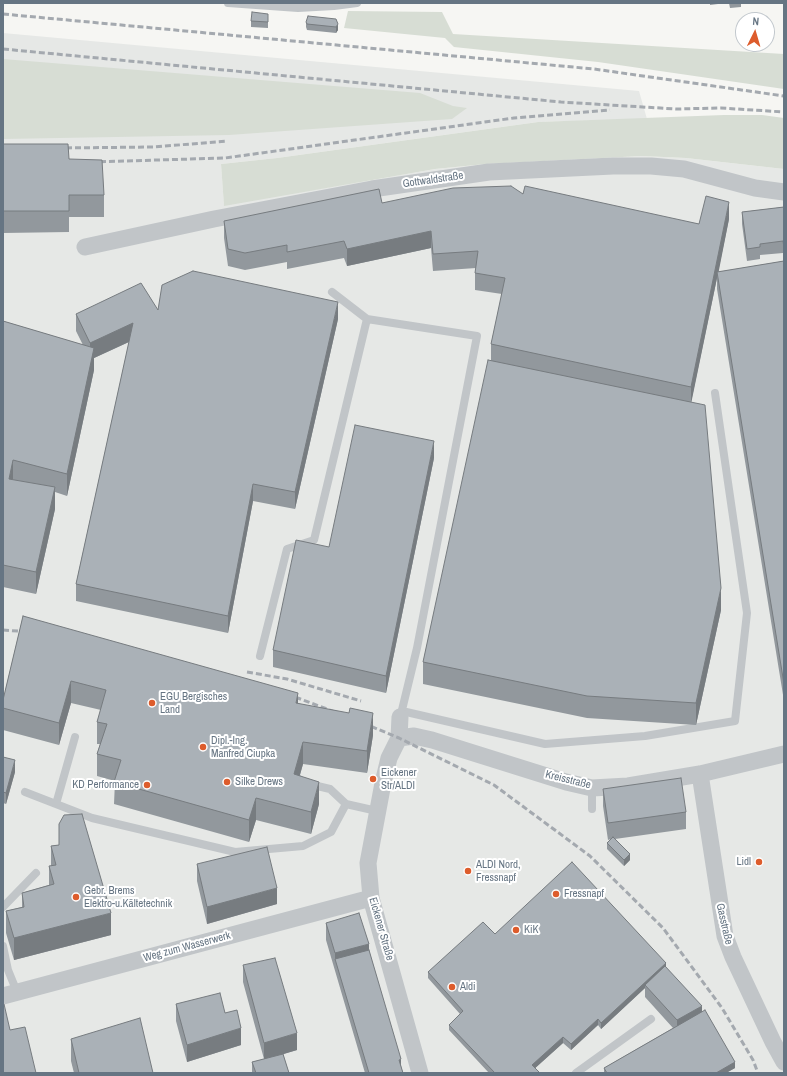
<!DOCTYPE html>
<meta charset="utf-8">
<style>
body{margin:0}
#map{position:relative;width:787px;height:1076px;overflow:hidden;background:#f6f6f3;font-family:"Archivo Narrow",sans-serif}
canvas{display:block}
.frame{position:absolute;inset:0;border:4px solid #667583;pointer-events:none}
.north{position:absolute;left:735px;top:12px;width:40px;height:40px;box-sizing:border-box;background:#fff;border:1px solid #c2c8cd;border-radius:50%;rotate:5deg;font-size:11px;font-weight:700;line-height:16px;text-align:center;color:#667583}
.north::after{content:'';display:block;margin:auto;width:14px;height:18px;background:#dd5c2c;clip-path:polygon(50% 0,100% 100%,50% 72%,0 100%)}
</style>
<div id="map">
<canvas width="787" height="1076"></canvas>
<div class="frame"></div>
<div class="north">N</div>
</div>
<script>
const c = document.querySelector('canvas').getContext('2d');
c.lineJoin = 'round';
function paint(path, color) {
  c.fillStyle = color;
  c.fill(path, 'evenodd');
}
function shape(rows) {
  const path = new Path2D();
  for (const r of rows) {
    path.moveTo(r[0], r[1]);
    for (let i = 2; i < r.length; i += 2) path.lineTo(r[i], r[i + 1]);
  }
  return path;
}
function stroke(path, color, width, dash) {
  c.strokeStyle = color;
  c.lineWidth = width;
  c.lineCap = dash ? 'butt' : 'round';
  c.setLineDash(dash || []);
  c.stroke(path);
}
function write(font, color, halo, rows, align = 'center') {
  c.font = font + ' "Archivo Narrow",sans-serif';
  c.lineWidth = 4;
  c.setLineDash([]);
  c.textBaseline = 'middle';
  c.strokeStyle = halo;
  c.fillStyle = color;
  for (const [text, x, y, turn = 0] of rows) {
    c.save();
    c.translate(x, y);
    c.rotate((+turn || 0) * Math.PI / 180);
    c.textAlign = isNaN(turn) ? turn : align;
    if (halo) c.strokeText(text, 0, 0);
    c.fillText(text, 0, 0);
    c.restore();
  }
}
paint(shape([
 [3,33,639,91,647,119,538,122,277,158,221,164,224,205,435,169,486,164,642,156,686,158,784,169,784,1073,3,1073]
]), '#e6e8e6');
paint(shape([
 [348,11,442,12,453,34,784,54,784,89,598,62,454,47,445,38,344,28],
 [3,59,420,93,453,106,467,108,452,119,229,135,3,139],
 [724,115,762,115,784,118,784,169,686,158,642,156,486,164,435,169,224,206,221,164,277,158,538,122]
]), '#d7ddd4');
stroke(shape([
 [228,3,298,8,334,6,357,3],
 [367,319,477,336,417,648,401,714],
 [260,656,287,549,314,540,367,319,332,292],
 [402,711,545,744,645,736,735,721,747,613,715,393],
 [309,784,330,789,346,804],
 [25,792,92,818,235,852,303,846,331,832,346,804,377,811],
 [56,804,75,737],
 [592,809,592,788],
 [3,907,36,873],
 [3,946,8,970,17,992],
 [576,1073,651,1019]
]), '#c1c5c8', 8);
stroke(shape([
 [85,247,214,219,372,189,489,172,613,166,651,166,684,169,755,188,784,192],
 [400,717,399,738,389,758,383,783,368,863,371,898,420,1073],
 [399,738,414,736,432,740,566,782,592,788,628,786,700,774,784,754],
 [700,774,725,936,733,957,773,1042,784,1062],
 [3,996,371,898]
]), '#c1c5c8', 17);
stroke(shape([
 [3,14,594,69,784,96],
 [3,49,561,102,676,109,721,108,784,112],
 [57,148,154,147,227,141],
 [91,162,225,158,514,118,610,110],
 [3,630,31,632],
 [247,672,287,679,361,701],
 [287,694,335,712],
 [363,723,399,738,494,785,590,856,663,928,722,1008,753,1060,758,1073]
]), '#a4a9af', 3, [6, 3]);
paint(shape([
 [710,3,726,3,710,5],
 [729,3,741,3,741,7,730,8],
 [336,19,338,30,336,33,307,30,306,27,306,22],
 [268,20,268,28,251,27,251,21],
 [3,144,69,159,104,195,104,217,69,217,69,232,3,233],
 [523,194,699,224,729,219,718,272,784,261,784,701,717,289,717,278,691,402,721,610,696,725,587,718,423,684,423,662,491,361,491,344,502,294,475,290,475,273,476,268,433,271,431,248,347,266,344,258,287,269,287,262,245,270,228,266,224,238,224,221,382,203],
 [784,207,784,259,783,253,760,255,760,259,747,261,742,224,742,212],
 [158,310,338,319,295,509,253,501,228,633,76,601,76,584,129,342,94,358,94,370,67,496,55,492,55,509,36,594,3,587,3,321,83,345,76,331,76,314],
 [434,458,386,693,273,667,273,650,329,547],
 [23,616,298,703,373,735,367,773,303,764,300,775,319,804,311,834,256,820,249,842,114,804,115,781,97,776,97,754,100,744,97,744,97,722,101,710,71,703,59,745,3,730,3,700],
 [3,757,15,772,6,804,3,803],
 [603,789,686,812,686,829,615,839,630,860,624,866,607,849,607,843,611,839,608,840,603,806],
 [59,824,111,935,14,960,6,933,6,911,22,907,22,893,49,885,49,866,51,866,51,846,59,845],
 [197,864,277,904,207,924,197,881],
 [326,923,369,950,403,1073,365,1073,326,940],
 [495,934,666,967,702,1012,735,1068,726,1073,604,1073,604,1068,673,1028,645,997,645,988,601,1029,598,1025,571,1050,563,1043,535,1068,540,1073,489,1073,449,1030,449,1025,460,1014,428,978,428,972],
 [243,965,297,1050,283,1054,289,1073,252,1073,252,1062,264,1059,243,982],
 [176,1004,225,1013,241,1045,187,1062,176,1021],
 [71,1039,153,1073,74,1073,71,1061]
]), '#92989d');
paint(shape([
 [338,24,338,30,336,33,336,27],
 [729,202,729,219,718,275,717,272,717,278,691,404,691,387],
 [431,231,431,248,347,266,347,249],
 [338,302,338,319,295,509,295,492],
 [133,323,133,340,94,358,94,370,67,496,67,474,90,360,90,343],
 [434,441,434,458,386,693,386,676],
 [13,460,13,481,9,479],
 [253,484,253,501,228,633,228,616],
 [55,487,55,509,36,594,36,572],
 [721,588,721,610,696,725,696,703],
 [71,681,71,703,59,745,59,723],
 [298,693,298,715,296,703],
 [373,713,373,735,367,773,367,751],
 [303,742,303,764,294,795,294,774],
 [15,760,15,772,6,804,6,793],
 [319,782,319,804,311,834,311,812],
 [256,798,256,820,249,842,249,820],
 [630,854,630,860,624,866,624,860],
 [277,888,277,904,207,924,207,907],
 [111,913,111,935,14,960,14,938],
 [369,944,369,961,335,959,335,953],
 [666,963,666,969,645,985,645,988,601,1029,601,1023],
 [702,1006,702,1018,677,1031,677,1020],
 [598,1019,598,1025,571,1050,571,1044],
 [241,1028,241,1045,187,1062,187,1045],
 [297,1033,297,1050,264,1060,264,1043],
 [563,1037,563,1043,532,1071,532,1065],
 [401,1059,401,1071,399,1060],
 [735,1062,735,1068,726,1073,716,1073]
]), '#777c80');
const building = shape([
 [252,12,268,14,268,22,251,21,252,12],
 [308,16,336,19,338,24,336,27,307,24,306,22,308,16],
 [3,144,68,144,69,159,102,160,104,195,69,195,69,211,3,211,3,144],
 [511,186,523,194,525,186,699,224,706,196,729,202,691,387,491,344,505,278,475,273,478,251,433,254,431,231,347,249,344,241,287,252,287,245,245,253,228,249,224,221,379,189,382,203,453,188,511,186],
 [784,207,784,248,783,241,760,244,760,247,747,249,742,212,784,207],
 [784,261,784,684,717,272,784,261],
 [193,271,338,302,295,492,253,484,228,616,76,584,133,323,90,343,76,314,141,283,158,310,162,285,193,271],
 [3,321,94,348,67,474,13,460,9,479,55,487,36,572,3,565,3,321],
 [488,360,705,405,721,588,696,703,587,696,423,662,488,360],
 [355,425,434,441,386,676,273,650,296,540,329,547,355,425],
 [23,616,298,693,296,703,349,713,350,708,373,713,367,751,303,742,294,774,319,782,311,812,256,798,249,820,114,782,121,760,97,754,107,724,97,722,106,690,71,681,59,723,3,708,3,700,23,616],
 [3,757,15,760,6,793,3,792,3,757],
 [681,778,686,812,608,823,603,789,681,778],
 [82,814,111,913,14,938,6,911,24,907,22,893,54,884,49,866,56,865,51,846,59,845,59,824,64,815,82,814],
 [613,837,630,854,624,860,607,843,613,837],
 [267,847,277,888,207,907,197,864,267,847],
 [572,862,666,963,601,1023,598,1019,571,1044,563,1037,532,1065,540,1073,495,1073,449,1025,463,1011,428,972,483,922,495,934,572,862],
 [359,913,369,944,335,953,326,923,359,913],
 [369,950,401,1059,399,1060,403,1073,369,1073,335,959,369,950],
 [275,958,297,1033,264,1043,243,965,275,958],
 [665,966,702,1006,677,1020,645,985,665,966],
 [220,993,225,1013,237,1010,241,1028,187,1045,176,1004,220,993],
 [3,1004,4,1004,10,1030,25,1027,36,1073,3,1073,3,1004],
 [705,1010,735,1062,716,1073,607,1073,604,1068,705,1010],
 [140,1018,153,1073,79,1073,71,1039,140,1018],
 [283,1054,289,1073,256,1073,252,1062,283,1054]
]);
paint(building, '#aab1b7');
stroke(building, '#777c80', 1);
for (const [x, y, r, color] of [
 [152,703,4,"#dd5c2c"],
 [203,747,4,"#dd5c2c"],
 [373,779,4,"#dd5c2c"],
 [227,782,4,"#dd5c2c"],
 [147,785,4,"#dd5c2c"],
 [759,862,4,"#dd5c2c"],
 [468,871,4,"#dd5c2c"],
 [556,894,4,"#dd5c2c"],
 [76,897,4,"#dd5c2c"],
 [516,930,4,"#dd5c2c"],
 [452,987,4,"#dd5c2c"]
]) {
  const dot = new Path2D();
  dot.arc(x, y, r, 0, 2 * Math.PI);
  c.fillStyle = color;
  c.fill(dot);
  stroke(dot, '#fff', 1.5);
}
write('11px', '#667583', '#fff', [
 ["Gottwaldstraße",433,180,-8],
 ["Kreisstraße",568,780,14],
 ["Gasstraße",724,924,77],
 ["Eickener Straße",381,929,74],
 ["Weg zum Wasserwerk",187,947,-15]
]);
write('11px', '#667583', '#fff', [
 ["EGU Bergisches",160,697],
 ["Land",160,710],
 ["Dipl.-Ing.",211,741],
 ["Manfred Ciupka",211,754],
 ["Eickener",381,773],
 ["Str/ALDI",381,786],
 ["Silke Drews",235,782],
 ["KD Performance",139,785,"right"],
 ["Lidl",751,862,"right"],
 ["ALDI Nord,",476,865],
 ["Fressnapf",476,878],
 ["Gebr. Brems",84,891],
 ["Elektro-u.Kältetechnik",84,904],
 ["Fressnapf",564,894],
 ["KiK",524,930],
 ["Aldi",460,987]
], 'left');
</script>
